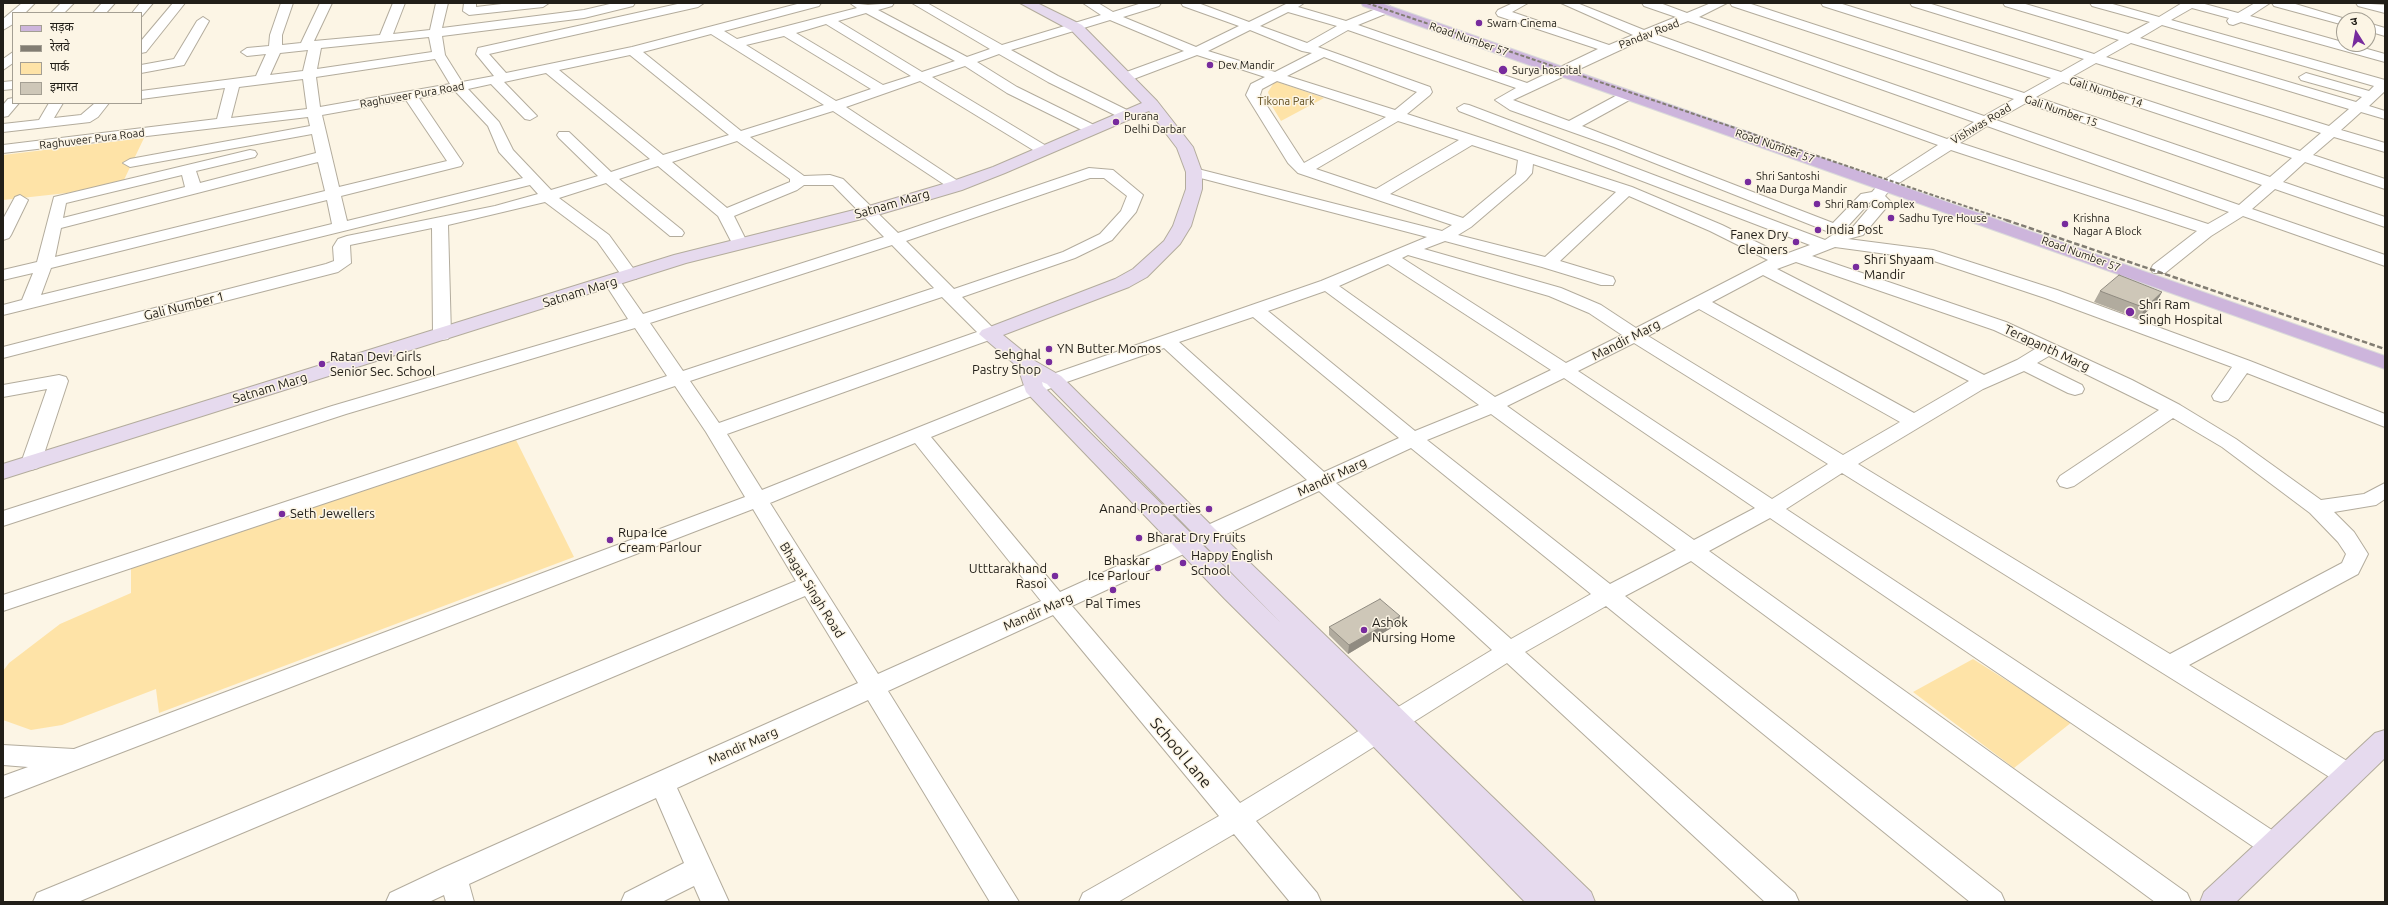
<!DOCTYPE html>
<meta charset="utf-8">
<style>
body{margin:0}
#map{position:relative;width:2388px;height:905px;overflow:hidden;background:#fcf5e5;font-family:Ubuntu,"Noto Sans Devanagari",sans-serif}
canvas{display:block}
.frame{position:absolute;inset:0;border:4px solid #211e18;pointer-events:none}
.legend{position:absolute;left:12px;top:12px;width:130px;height:92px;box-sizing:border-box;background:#fcf5e5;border:1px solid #a49f93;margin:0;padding:5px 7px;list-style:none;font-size:12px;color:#211e18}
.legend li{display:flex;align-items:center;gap:8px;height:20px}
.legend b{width:20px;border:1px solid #a49f93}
.north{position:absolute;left:2336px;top:12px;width:40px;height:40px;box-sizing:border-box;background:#fcf5e5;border:1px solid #a49f93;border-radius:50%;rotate:349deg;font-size:11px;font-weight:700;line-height:16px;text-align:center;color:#211e18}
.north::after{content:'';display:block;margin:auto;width:14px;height:18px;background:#772b9d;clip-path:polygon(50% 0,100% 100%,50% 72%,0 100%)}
</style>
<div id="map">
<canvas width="2388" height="905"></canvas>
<div class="frame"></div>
<ul class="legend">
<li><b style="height:5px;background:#cdb5dc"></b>सड़क</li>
<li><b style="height:5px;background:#827d73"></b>रेलवे</li>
<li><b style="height:11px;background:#fee3a7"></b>पार्क</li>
<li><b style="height:11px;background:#cec7b8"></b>इमारत</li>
</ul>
<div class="north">उ</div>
</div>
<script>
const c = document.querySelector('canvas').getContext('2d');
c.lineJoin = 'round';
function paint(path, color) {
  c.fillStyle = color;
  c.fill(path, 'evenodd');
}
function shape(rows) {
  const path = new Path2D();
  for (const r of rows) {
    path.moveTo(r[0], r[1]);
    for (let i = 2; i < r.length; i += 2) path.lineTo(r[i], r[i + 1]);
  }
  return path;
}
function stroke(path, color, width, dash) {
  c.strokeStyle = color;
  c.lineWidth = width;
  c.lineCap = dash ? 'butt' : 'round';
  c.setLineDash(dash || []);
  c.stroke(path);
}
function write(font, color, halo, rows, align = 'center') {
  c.font = font + ' Ubuntu,sans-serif';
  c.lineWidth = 3;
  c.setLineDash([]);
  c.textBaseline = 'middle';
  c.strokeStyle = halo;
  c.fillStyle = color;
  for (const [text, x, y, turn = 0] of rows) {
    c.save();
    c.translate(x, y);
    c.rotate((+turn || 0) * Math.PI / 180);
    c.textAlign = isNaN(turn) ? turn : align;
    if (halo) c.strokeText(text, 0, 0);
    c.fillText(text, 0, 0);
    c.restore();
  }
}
paint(shape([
 [1275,81,1324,98,1281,121,1272,106,1268,92],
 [144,138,123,182,67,193,3,200,3,155],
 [516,440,574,557,159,713,156,689,62,725,31,730,3,720,3,671,9,663,60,624,131,593,131,568],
 [1973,659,2072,722,2014,768,1913,692]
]), '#fee3a7');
const street = shape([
 [22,3,35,3,25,13,13,13,13,24,3,30,3,19,22,3],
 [61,3,74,3,64,13,51,13,61,3],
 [102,3,115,3,106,13,93,13,102,3],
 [140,3,153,3,142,16,141,13,132,13,140,3],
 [173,3,185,3,146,52,141,53,141,41,173,3],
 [281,3,293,3,282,35,282,45,301,43,320,3,332,3,314,41,380,35,393,3,405,3,393,34,430,30,436,3,448,3,442,28,584,10,614,3,635,3,633,6,584,18,442,36,445,55,462,82,494,76,476,54,478,48,682,3,704,3,698,7,489,54,506,73,632,47,801,3,821,3,819,6,724,31,737,39,857,8,850,3,868,5,894,3,892,6,878,10,967,57,990,49,912,3,927,3,1002,45,1101,15,1083,3,1098,3,1113,12,1142,3,1161,3,1159,6,1123,17,1196,47,1239,26,1183,6,1181,3,1198,3,1249,22,1288,3,1304,3,1298,7,1346,21,1386,5,1390,6,1392,9,1390,12,1358,25,1527,83,1598,49,1498,16,1496,13,1498,10,1513,3,1528,3,1512,12,1609,45,1633,35,1561,3,1577,3,1644,30,1676,17,1644,6,1642,3,1660,3,1687,13,1711,3,1727,3,1699,17,1984,116,2014,99,1732,6,1730,3,1748,3,2024,93,2051,78,1823,6,1821,3,1839,3,2061,72,2084,59,1912,6,1910,3,1928,3,2094,54,2119,40,2005,6,2003,3,2022,3,2128,34,2150,22,2092,6,2090,3,2109,3,2159,17,2182,3,2201,3,2238,13,2255,3,2270,3,2250,16,2385,54,2385,62,2241,22,2233,25,2229,24,2227,21,2229,18,2192,8,2171,20,2385,80,2385,91,2369,106,2385,111,2385,119,2361,112,2341,130,2385,143,2385,152,2334,137,2313,155,2385,179,2385,189,2305,162,2283,182,2385,217,2385,227,2275,189,2252,209,2385,255,2385,266,2243,216,2211,236,2165,273,2153,273,2151,269,2153,265,2197,231,1951,150,1891,188,1885,196,1891,202,1863,235,1848,239,1933,250,2057,290,2250,361,2385,414,2385,427,2247,373,2228,400,2221,402,2214,400,2212,396,2232,367,2045,298,1931,260,1835,247,1812,256,2006,322,2132,380,2180,405,2236,439,2321,500,2364,494,2385,483,2385,499,2376,505,2334,512,2354,532,2368,554,2358,574,2189,665,2357,767,2361,775,2357,783,2348,786,2339,783,1842,473,1786,509,2284,838,2288,846,2284,854,2274,858,2264,854,1770,518,1709,551,2187,893,2191,902,2155,902,1691,561,1625,596,2001,893,2005,902,1970,902,1606,606,1525,652,1795,893,1799,902,1765,902,1507,663,1256,821,1317,893,1321,902,1290,902,1234,834,1118,902,1079,902,1083,893,1219,816,1053,615,888,691,1019,902,990,902,868,700,677,788,729,902,701,902,694,886,662,902,621,902,625,893,684,863,656,798,469,884,474,902,446,902,444,895,429,902,386,902,390,893,443,868,858,683,805,596,78,902,33,902,37,893,796,581,753,509,3,798,3,776,28,767,3,765,3,745,74,749,745,497,706,432,675,386,3,611,3,595,667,376,635,328,346,414,3,526,3,511,332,406,628,319,604,282,606,278,618,278,643,314,884,237,833,185,804,185,797,190,734,216,748,244,746,247,740,249,734,247,718,216,658,166,619,179,682,230,684,233,682,236,670,236,606,183,559,198,609,235,638,275,636,279,624,279,597,241,545,202,448,225,451,335,448,339,442,340,436,339,433,335,432,228,350,245,351,263,338,272,3,358,3,347,326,264,334,261,333,247,338,239,347,236,495,206,538,194,530,185,3,315,3,305,22,300,33,273,3,280,3,270,37,262,54,197,250,150,255,151,257,154,255,157,196,171,200,183,316,153,312,134,130,167,123,163,130,159,310,126,308,117,3,153,3,145,217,119,225,88,141,99,141,91,256,76,266,54,247,56,241,52,247,48,269,46,270,35,281,3],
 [1288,12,1337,26,1307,43,1260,26,1288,12],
 [866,13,955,61,922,72,838,21,866,13],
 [1110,20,1184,51,1121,74,1119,77,1121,80,1131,80,1197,55,1265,77,1251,84,1246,95,1288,163,1298,173,1452,225,1442,231,1194,168,1189,169,1187,172,1189,175,1427,237,1321,281,1047,376,762,490,727,434,995,338,998,334,995,330,962,297,1075,258,1112,240,1136,212,1143,195,1113,170,1089,168,898,233,843,179,830,175,804,176,750,137,833,111,951,189,961,189,964,186,961,183,846,107,920,81,1038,153,1048,153,1050,150,1048,147,932,77,965,66,1007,93,1086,132,1096,132,1098,129,1096,126,1017,87,977,62,999,54,1048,82,1121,118,1131,118,1133,115,1131,112,1058,76,1011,50,1110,20],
 [1688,21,1974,122,1947,139,1655,34,1688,21],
 [826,24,911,76,883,85,796,33,826,24],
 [2162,25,2374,86,2369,91,2306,73,2299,77,2301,80,2362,97,2356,102,2140,38,2162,25],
 [1250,30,1302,51,1312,53,1275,72,1208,51,1250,30],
 [1348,30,1516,88,1495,100,1510,110,1614,147,1834,234,1825,240,1469,105,1464,104,1457,108,1459,111,1810,245,1783,255,1722,225,1632,187,1407,114,1430,95,1432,92,1430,87,1318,47,1348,30],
 [711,34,824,105,741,131,643,52,711,34],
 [784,36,871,89,836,101,746,45,784,36],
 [429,37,432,52,317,69,321,48,429,37],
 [1644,39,1938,145,1881,182,1872,192,1861,194,1833,223,1582,126,1633,98,1635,95,1633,92,1623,92,1569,121,1513,100,1644,39],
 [2131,43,2349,109,2329,126,2106,57,2131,43],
 [308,50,303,71,270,75,280,53,308,50],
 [630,55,729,135,663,155,559,70,630,55],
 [1324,57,1417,92,1395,110,1287,76,1324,57],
 [435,59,450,84,320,107,316,77,435,59],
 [2096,63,2321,133,2300,151,2073,76,2096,63],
 [546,73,650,159,611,172,569,132,559,132,557,135,559,138,598,176,551,190,513,150,499,122,468,89,491,84,525,119,530,120,537,116,504,82,546,73],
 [303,79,307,109,231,118,239,87,303,79],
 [1277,81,1386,117,1304,163,1260,95,1262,89,1277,81],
 [2063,82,2292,158,2270,177,2036,97,2063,82],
 [455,91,488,126,499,152,523,178,347,221,341,196,461,166,463,163,419,98,455,91],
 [406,100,447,161,339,187,322,115,406,100],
 [2026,103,2262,185,2239,205,1996,120,2026,103],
 [1398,121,1459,140,1376,189,1316,169,1398,121],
 [1987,126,2229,212,2208,224,1960,143,1987,126],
 [737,141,790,179,790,182,727,208,672,162,737,141],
 [1472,145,1518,160,1516,174,1463,218,1390,194,1472,145],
 [318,162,325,191,55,257,61,228,318,162],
 [1533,164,1616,192,1545,257,1458,235,1471,227,1526,180,1532,173,1533,164],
 [182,175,185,187,63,218,66,203,182,175],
 [1090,178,1104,178,1127,196,1121,211,1100,234,1063,252,954,289,906,241,1090,178],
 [1629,196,1710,231,1768,260,1636,328,1601,305,1561,288,1424,249,1445,241,1542,267,1601,285,1613,285,1615,281,1613,277,1560,261,1629,196],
 [327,200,332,224,41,295,51,268,327,200],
 [1871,201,1874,202,1852,228,1849,228,1848,226,1871,201],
 [892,245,934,288,683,371,650,323,892,245],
 [1408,255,1549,296,1589,313,1622,335,1566,363,1402,258,1408,255],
 [1796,262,1994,330,2035,349,2017,360,1984,375,1777,269,1796,262],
 [1388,264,1551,370,1495,397,1339,286,1388,264],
 [1763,275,1969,381,1914,413,1712,302,1763,275],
 [1325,291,1479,405,1415,431,1268,311,1325,291],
 [942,297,977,332,719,423,690,381,942,297],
 [1699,309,1900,422,1843,455,1648,336,1699,309],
 [1253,317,1399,438,1324,472,1179,342,1253,317],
 [1634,343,1828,464,1772,499,1578,371,1634,343],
 [1164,348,1307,480,1060,592,931,437,1061,384,1164,348],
 [2049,356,2159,410,2060,476,2057,481,2060,486,2067,488,2074,486,2173,418,2222,447,2310,513,2338,542,2346,554,2342,563,2170,654,1858,464,1983,389,2024,371,2068,393,2075,395,2082,393,2084,389,2082,385,2037,363,2049,356],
 [1564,378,1755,508,1694,540,1507,406,1564,378],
 [1491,414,1676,550,1610,584,1427,440,1491,414],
 [915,443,1041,601,878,674,770,503,915,443],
 [1411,448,1591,594,1511,639,1336,483,1411,448],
 [1319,491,1492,650,1240,803,1072,606,1319,491],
 [464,3,476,3,476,7,510,3,549,3,543,7,469,15,463,11,464,3],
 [2272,3,2292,3,2349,20,2344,20,2344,25,2274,6,2272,3],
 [2356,3,2385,5,2385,13,2358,6,2356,3],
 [203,17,209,21,184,65,141,73,141,65,174,59,197,21,203,17],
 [2368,23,2385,28,2385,36,2368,31,2368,23],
 [13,52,13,63,3,70,3,59,13,52],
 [13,81,13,89,3,90,3,82,13,81],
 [13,98,13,103,19,103,8,116,3,117,3,105,8,99,13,98],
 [49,103,63,103,54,118,81,115,95,103,109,103,98,117,90,122,3,132,3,124,39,120,49,103],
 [20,195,28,200,11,235,9,238,3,240,3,219,15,197,20,195],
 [59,375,66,377,68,381,41,463,38,468,31,470,24,468,21,463,47,389,3,397,3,385,59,375]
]);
const secondary = shape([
 [1020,3,1037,3,1082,25,1157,101,1193,147,1202,172,1202,189,1191,226,1180,244,1147,277,1129,287,1003,335,1035,361,1061,376,1215,529,1591,892,1595,902,1525,902,1367,740,1225,599,1026,392,1018,367,979,334,982,330,1115,279,1133,269,1164,241,1173,226,1186,189,1186,172,1177,148,1149,111,1005,173,962,190,874,216,686,263,3,479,3,464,674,255,862,208,950,182,993,167,1142,103,1072,31,1020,3],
 [1042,382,1047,384,1280,622,1043,386,1042,382],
 [2385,730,2385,758,2236,902,2200,902,2204,892,2375,733,2385,730]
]);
const primary = shape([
 [1361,3,1381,3,2385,356,2385,369,1363,6,1361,3]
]);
stroke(street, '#b3ac9d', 2);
stroke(secondary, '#b3ac9d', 2);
stroke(primary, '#dbdbda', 2);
paint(street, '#fff');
paint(secondary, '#e6daee');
paint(primary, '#cdb5dc');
stroke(shape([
 [1367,3,2009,221]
]), '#827d73', 2, [4, 2]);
stroke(shape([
 [2006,220,2385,349]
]), '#827d73', 2.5, [5.5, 2.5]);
paint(shape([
 [2100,291,2162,292,2156,303,2139,319,2094,302],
 [1398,624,1348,654,1329,635,1329,627]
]), '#b1ab9e');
paint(shape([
 [2162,292,2156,303,2139,319,2145,308],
 [1400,616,1398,624,1348,654,1349,645]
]), '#908b81');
const building = shape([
 [2119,275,2162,292,2145,308,2100,291,2119,275],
 [1380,599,1400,616,1349,645,1329,627,1380,599]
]);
paint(building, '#cec7b8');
stroke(building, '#908b81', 1);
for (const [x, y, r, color] of [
 [1479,23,4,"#772b9d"],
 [1210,65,4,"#772b9d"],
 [1503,70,5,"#772b9d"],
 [1116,122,4,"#772b9d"],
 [1748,182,4,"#772b9d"],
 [1817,204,4,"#772b9d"],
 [1891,218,4,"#772b9d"],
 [2065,224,4,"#772b9d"],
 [1818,230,4,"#772b9d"],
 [1796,242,4,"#772b9d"],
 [1856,267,4,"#772b9d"],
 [2130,312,5,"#772b9d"],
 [1049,349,4,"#772b9d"],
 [1049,362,4,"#772b9d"],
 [322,364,4,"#772b9d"],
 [1209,509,4,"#772b9d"],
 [282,514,4,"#772b9d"],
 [1139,538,4,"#772b9d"],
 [610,540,4,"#772b9d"],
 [1183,563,4,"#772b9d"],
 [1158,568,4,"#772b9d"],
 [1055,576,4,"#772b9d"],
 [1113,590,4,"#772b9d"],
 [1364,630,4,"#772b9d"]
]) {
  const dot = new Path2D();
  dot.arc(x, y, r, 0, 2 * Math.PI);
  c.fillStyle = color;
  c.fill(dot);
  stroke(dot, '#fcf5e5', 1.5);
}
write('11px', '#211e18', '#fcf5e5', [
 ["Swarn Cinema",1487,23],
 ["Dev Mandir",1218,65],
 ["Surya hospital",1512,70],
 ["Purana",1124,116],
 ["Delhi Darbar",1124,129],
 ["Shri Santoshi",1756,176],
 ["Maa Durga Mandir",1756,189],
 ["Shri Ram Complex",1825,204],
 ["Sadhu Tyre House",1899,218],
 ["Krishna",2073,218],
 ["Nagar A Block",2073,231]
], 'left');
write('11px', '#211e18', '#fcf5e5', [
 ["Pandav Road",1649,34,-21],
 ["Road Number 57",1469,39,19],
 ["Gali Number 14",2106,92,18],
 ["Raghuveer Pura Road",412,95,-10],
 ["Gali Number 15",2061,111,19],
 ["Vishwas Road",1981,124,-31],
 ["Raghuveer Pura Road",92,139,-7],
 ["Road Number 57",1775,146,19],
 ["Road Number 57",2081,254,20]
]);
write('11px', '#5e4b1c', '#fcf5e5', [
 ["Tikona Park",1286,101]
]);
write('13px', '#211e18', '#fcf5e5', [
 ["Satnam Marg",892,204,-16],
 ["Satnam Marg",580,292,-17],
 ["Gali Number 1",184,306,-14],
 ["Mandir Marg",1626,340,-27],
 ["Terapanth Marg",2047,348,25],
 ["Satnam Marg",270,388,-17],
 ["Mandir Marg",1332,477,-25],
 ["Bhagat Singh Road",812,590,58],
 ["Mandir Marg",1038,612,-24],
 ["Mandir Marg",743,746,-24]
]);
write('13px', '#211e18', '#fcf5e5', [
 ["India Post",1826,230],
 ["Fanex Dry",1788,235,"right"],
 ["Cleaners",1788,250,"right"],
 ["Shri Shyaam",1864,260],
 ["Mandir",1864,275],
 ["Shri Ram",2139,305],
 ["Singh Hospital",2139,320],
 ["YN Butter Momos",1057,349],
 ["Sehghal",1041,355,"right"],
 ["Pastry Shop",1041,370,"right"],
 ["Ratan Devi Girls",330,357],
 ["Senior Sec. School",330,372],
 ["Anand Properties",1201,509,"right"],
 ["Seth Jewellers",290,514],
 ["Rupa Ice",618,533],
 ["Cream Parlour",618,548],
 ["Bharat Dry Fruits",1147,538],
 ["Happy English",1191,556],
 ["School",1191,571],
 ["Bhaskar",1150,561,"right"],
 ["Ice Parlour",1150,576,"right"],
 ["Utttarakhand",1047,569,"right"],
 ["Rasoi",1047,584,"right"],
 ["Pal Times",1113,604,"center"],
 ["Ashok",1372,623],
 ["Nursing Home",1372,638]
], 'left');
write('16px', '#211e18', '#fcf5e5', [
 ["School Lane",1181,753,50]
]);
</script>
